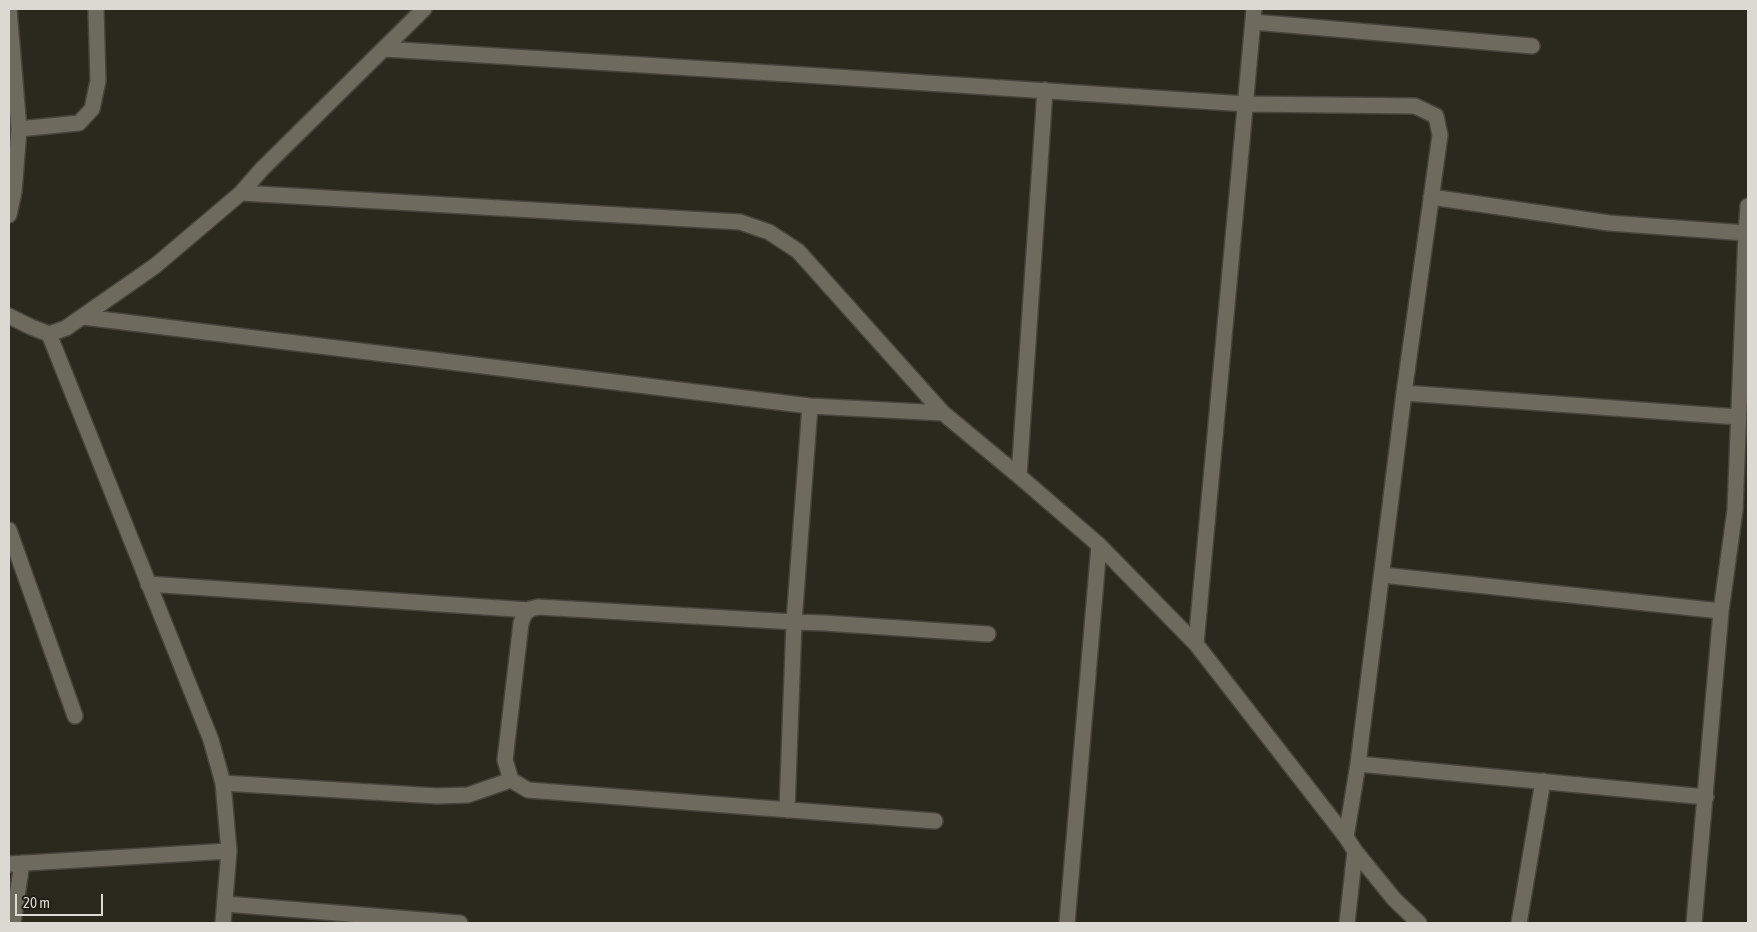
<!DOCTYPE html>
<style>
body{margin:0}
#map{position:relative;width:1757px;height:932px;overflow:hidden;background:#2b281d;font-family:"Asap Condensed",sans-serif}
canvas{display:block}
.frame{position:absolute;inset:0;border:10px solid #dbd9d2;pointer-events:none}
.scale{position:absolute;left:15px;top:894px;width:88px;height:22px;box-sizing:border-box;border:2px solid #dbd9d2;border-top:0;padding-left:6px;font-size:15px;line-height:18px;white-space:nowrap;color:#dbd9d2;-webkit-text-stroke:4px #211e14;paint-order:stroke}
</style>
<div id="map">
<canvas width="1757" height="932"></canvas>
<div class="frame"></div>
<div class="scale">20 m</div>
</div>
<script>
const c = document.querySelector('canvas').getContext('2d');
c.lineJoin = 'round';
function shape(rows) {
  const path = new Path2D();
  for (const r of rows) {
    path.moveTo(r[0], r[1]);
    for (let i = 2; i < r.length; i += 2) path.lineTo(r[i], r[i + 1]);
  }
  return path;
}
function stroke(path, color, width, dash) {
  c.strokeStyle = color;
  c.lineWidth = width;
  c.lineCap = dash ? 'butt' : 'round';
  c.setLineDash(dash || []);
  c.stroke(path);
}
const minor = shape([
 [1253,22,1532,46],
 [384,49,821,76,1246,104,1415,106,1436,116,1440,135,1404,393,1358,764,1346,837],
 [19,129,79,123,92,109,98,81,96,9],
 [241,193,740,222,769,232,798,251,943,413,1019,476,1099,545,1196,644,1346,837,1355,851,1394,899,1419,923],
 [1431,197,1609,223,1746,233],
 [9,215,14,192,19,129,9,9],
 [9,316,31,327,49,334,66,328,155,266,241,193,262,169,424,9],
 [83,317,810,406,943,413],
 [49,334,211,740,223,783,229,851,223,923],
 [1404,393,1738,417],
 [1019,476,1045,90],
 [9,530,75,716],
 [1382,575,1721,611],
 [148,584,529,610],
 [1196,644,1254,9],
 [1358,764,1706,797],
 [223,783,437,796,468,795,511,780],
 [787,810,794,622,810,406],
 [935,821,528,790,511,780,505,760,521,623,524,615,530,609,538,607,794,622,824,623,988,634],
 [9,864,229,851],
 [226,904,460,923],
 [13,923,22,863],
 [1067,923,1099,545],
 [1347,923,1355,851],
 [1519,923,1543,781],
 [1694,923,1721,611,1735,510,1746,233,1748,206]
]);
stroke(minor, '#47443c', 18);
stroke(minor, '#6e6a5e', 15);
</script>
